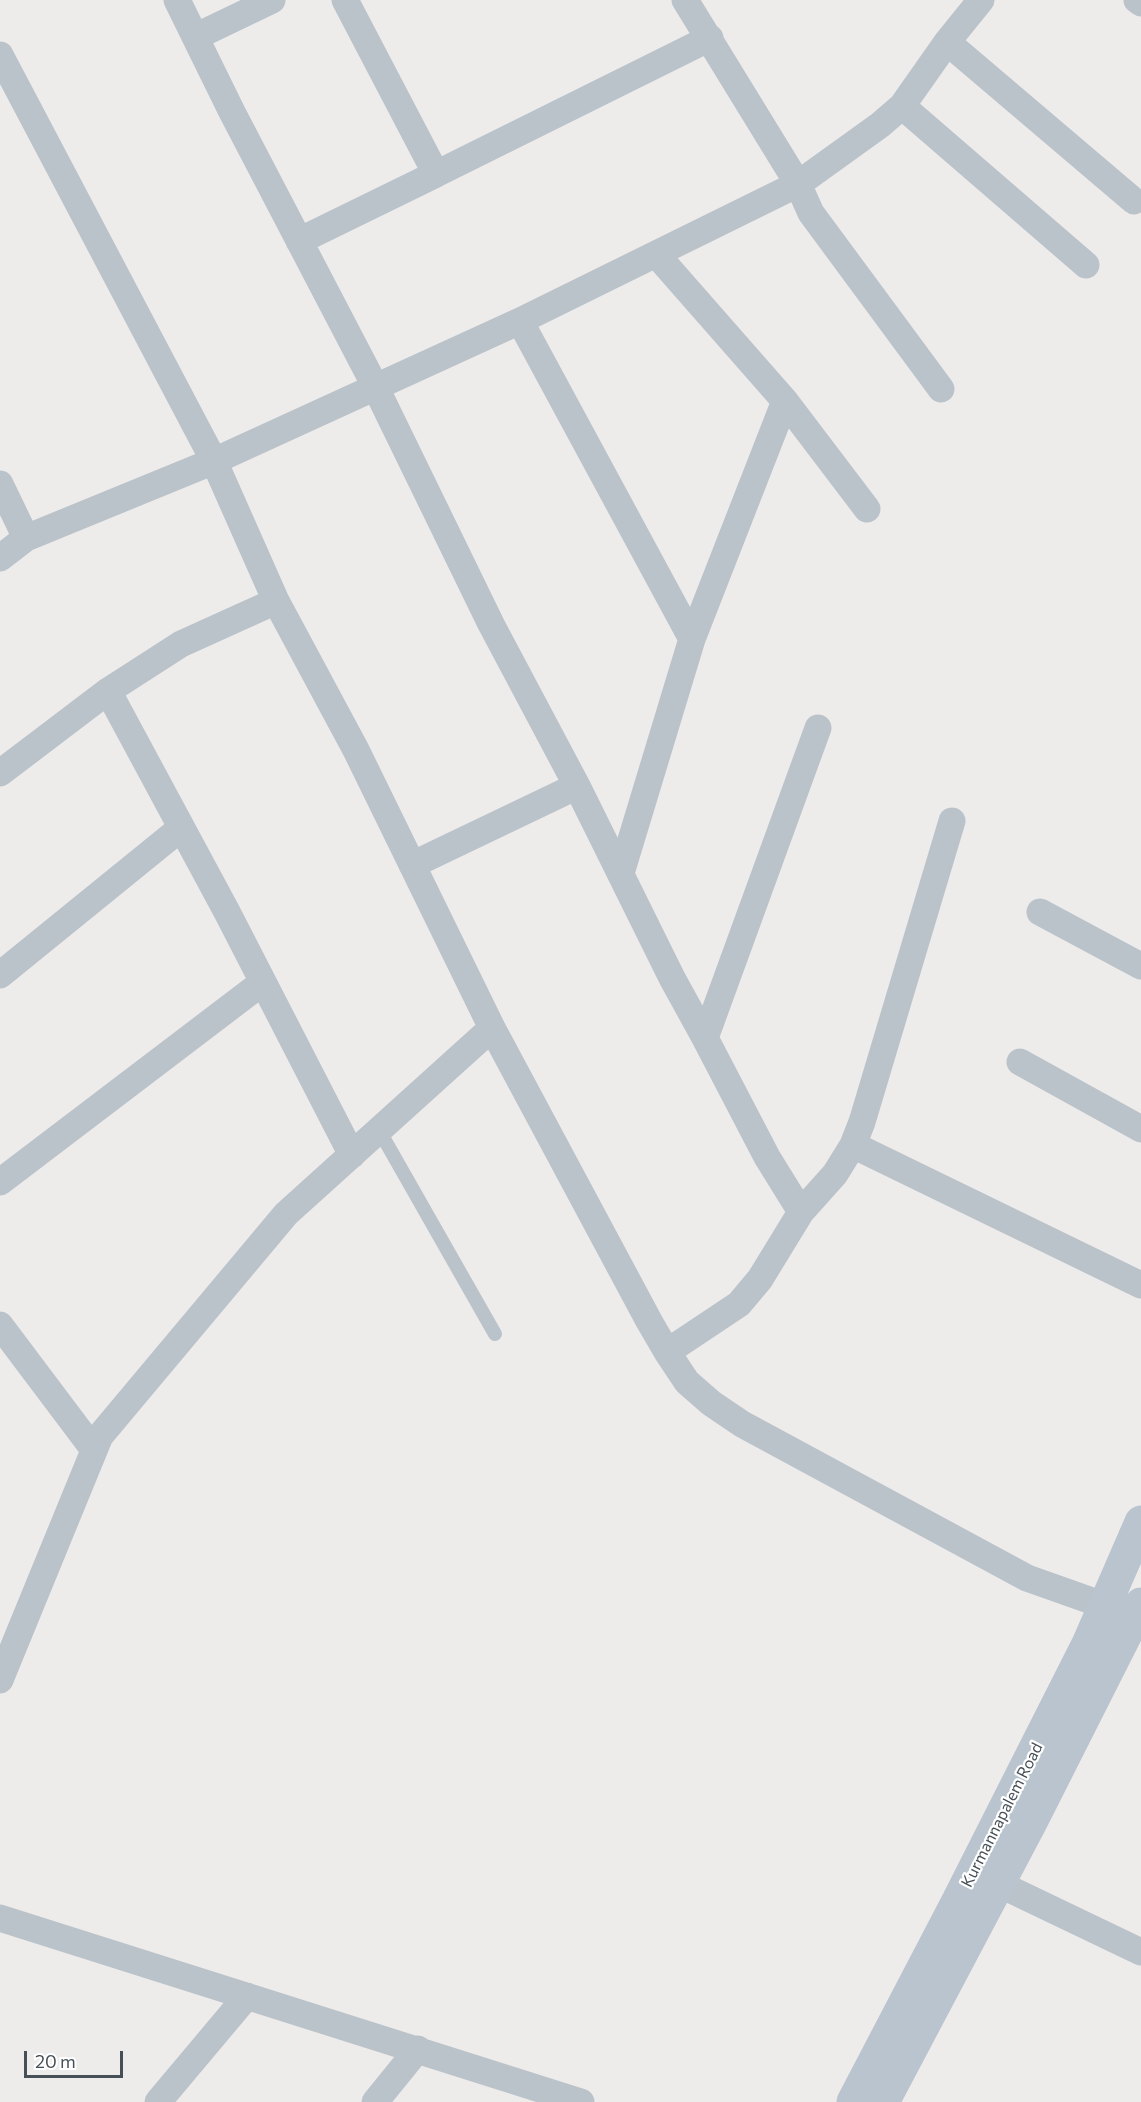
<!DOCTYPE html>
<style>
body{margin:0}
#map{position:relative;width:1141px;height:2102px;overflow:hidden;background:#eeebeb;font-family:Commissioner,sans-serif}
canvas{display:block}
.scale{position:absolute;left:24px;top:2051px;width:99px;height:27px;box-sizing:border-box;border:3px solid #464f56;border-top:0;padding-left:8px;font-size:18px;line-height:21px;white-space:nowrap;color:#464f56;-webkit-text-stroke:4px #fff;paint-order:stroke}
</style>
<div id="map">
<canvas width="1141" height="2102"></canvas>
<div class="scale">20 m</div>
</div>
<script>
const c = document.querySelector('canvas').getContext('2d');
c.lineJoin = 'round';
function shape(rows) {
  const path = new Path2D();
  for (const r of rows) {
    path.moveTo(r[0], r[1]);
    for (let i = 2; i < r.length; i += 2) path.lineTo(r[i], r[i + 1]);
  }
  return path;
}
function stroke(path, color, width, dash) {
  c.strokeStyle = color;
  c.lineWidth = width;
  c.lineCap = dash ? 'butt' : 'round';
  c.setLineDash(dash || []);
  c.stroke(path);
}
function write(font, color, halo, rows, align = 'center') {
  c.font = font + ' Commissioner,sans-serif';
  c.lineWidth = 4.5;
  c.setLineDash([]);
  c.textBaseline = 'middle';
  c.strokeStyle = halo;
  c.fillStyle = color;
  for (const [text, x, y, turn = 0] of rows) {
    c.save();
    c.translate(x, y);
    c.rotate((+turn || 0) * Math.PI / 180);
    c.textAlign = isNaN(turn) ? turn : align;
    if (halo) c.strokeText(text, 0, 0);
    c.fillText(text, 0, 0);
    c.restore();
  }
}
stroke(shape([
 [379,1130,495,1334]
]), '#bac3c9', 14);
stroke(shape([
 [177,0,232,112,375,386,491,624,577,786,672,978,705,1038,767,1157,801,1212],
 [345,0,436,174,710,38],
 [685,0,798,184,811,213,941,389],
 [1137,0,1141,3],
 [195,37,272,0],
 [947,42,1134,201],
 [0,55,214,461,276,601,356,750,492,1028,649,1321,667,1352,687,1382,711,1403,742,1424,1027,1578,1123,1612],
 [902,106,1086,265],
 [299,241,436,174],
 [656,254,785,401,867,509],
 [520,321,692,639],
 [0,484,26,538,0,558],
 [26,538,214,461,520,321,798,184,880,125,902,106,947,42,981,0],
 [108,691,227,912,352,1155],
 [0,773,108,691,181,644,276,601],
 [412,865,577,786],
 [621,873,692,639,785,401],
 [1040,912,1141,966],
 [0,975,181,828],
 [705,1038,818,728],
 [1020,1062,1141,1129],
 [853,1145,1141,1285],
 [0,1182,263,982],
 [0,1325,94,1450],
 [667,1352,739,1304,760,1279,801,1212,835,1174,853,1145,862,1122,952,821],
 [0,1680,100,1436,286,1214,492,1028],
 [999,1884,1141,1952],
 [0,1918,581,2102],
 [158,2102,247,1996],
 [375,2102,418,2049]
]), '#bac3c9', 27);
stroke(shape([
 [853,2102,958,1901,1088,1644,1141,1522],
 [883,2102,1031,1822,1141,1604]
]), '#bac4ce', 33);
write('16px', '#464f56', '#fff', [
 ["Kurmannapalem Road",1002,1815,-63]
]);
</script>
